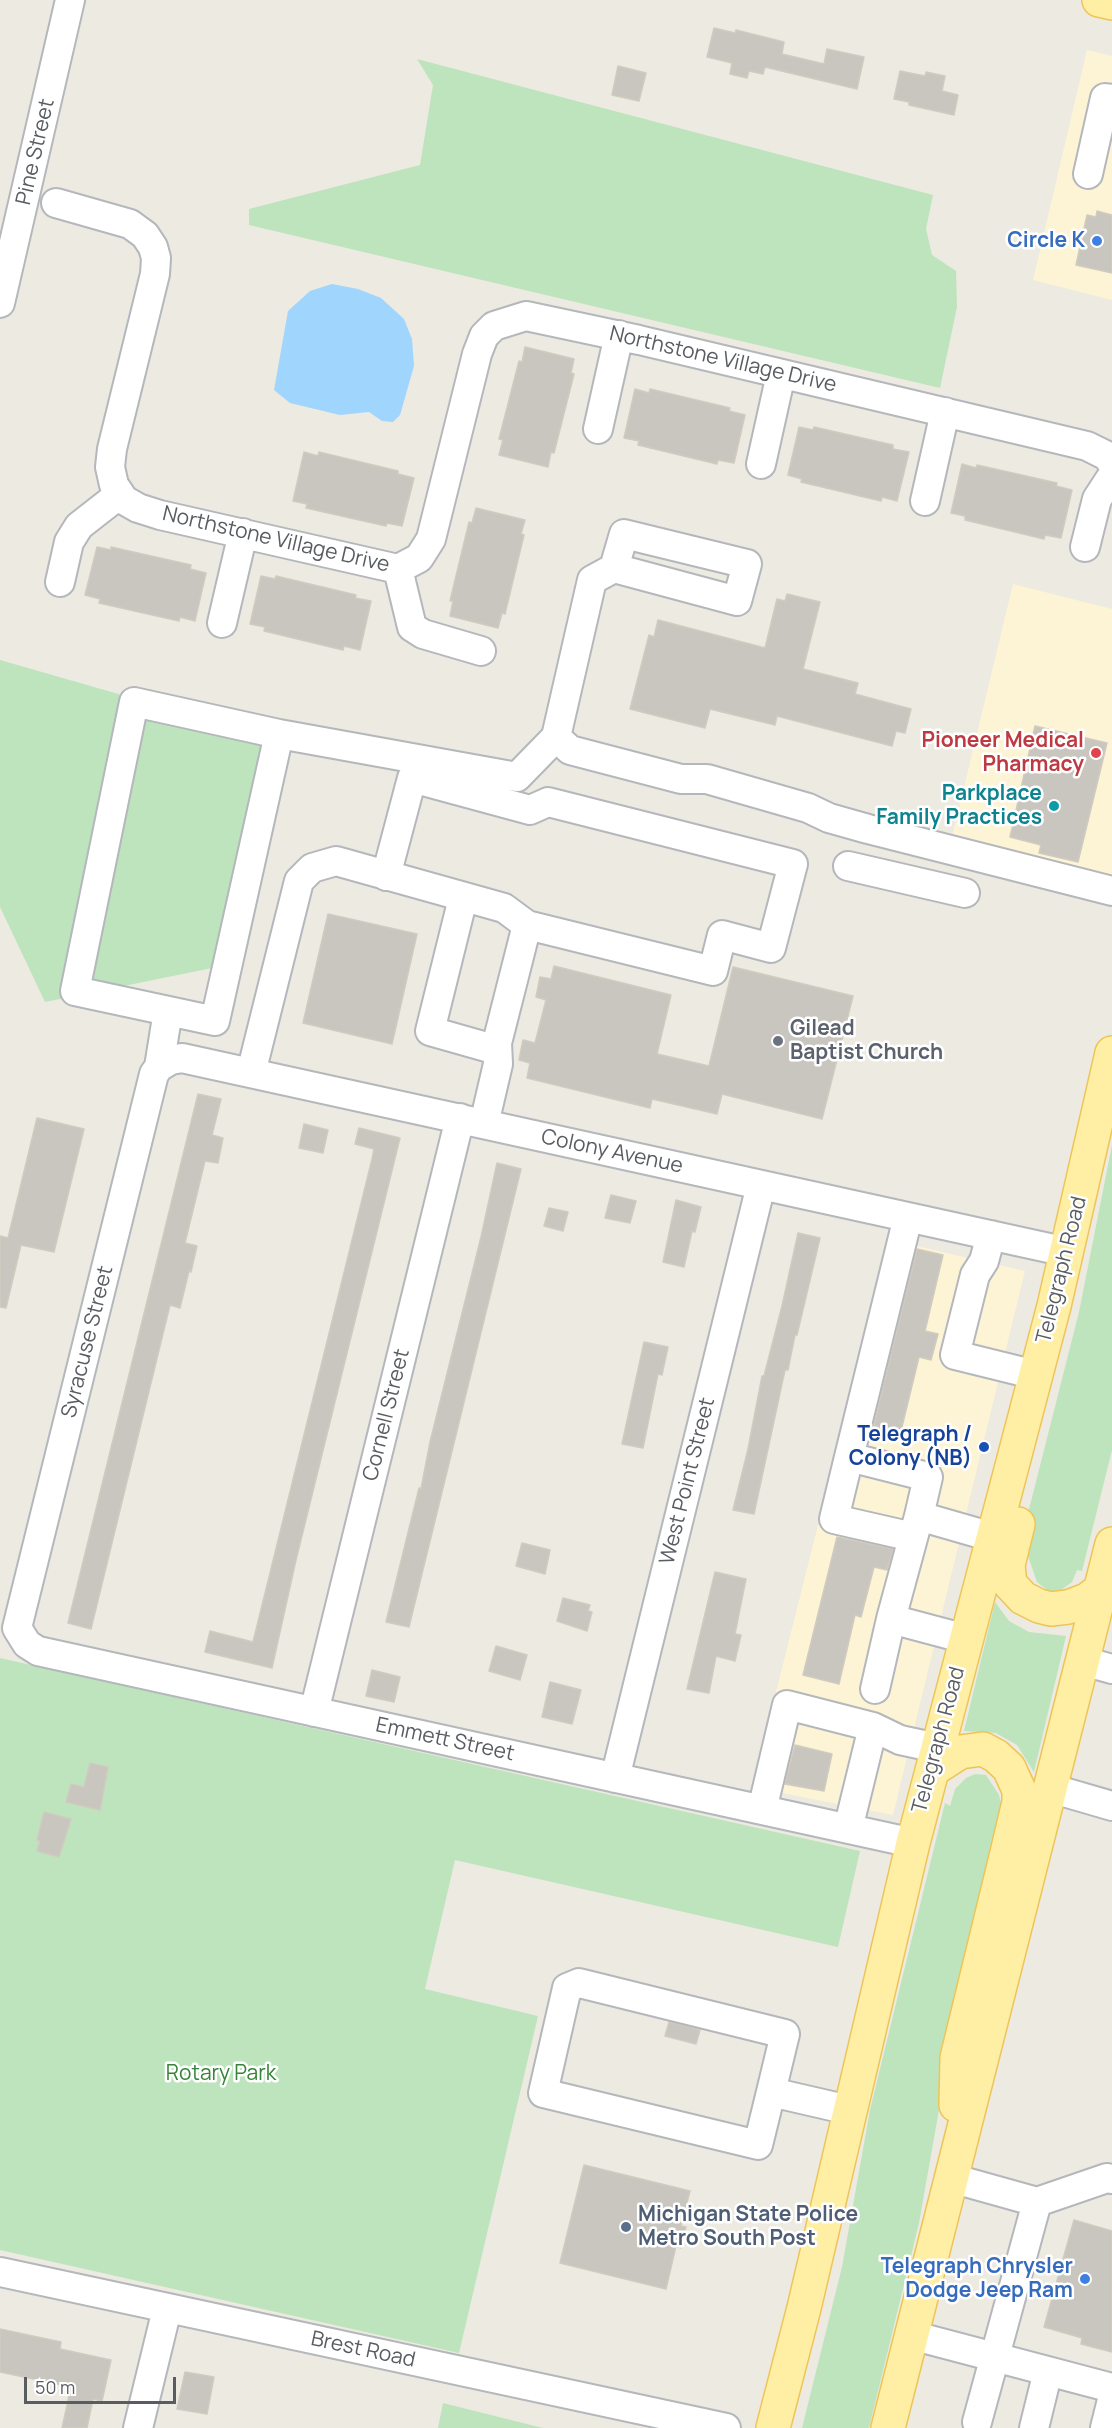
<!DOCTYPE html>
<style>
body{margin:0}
#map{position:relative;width:1112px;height:2428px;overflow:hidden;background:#eceae1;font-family:Manrope,sans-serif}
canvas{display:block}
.scale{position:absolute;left:24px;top:2377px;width:152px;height:27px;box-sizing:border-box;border:3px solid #595d62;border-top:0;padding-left:8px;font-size:18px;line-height:21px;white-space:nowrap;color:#595d62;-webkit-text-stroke:4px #fff;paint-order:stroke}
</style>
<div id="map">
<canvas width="1112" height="2428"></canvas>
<div class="scale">50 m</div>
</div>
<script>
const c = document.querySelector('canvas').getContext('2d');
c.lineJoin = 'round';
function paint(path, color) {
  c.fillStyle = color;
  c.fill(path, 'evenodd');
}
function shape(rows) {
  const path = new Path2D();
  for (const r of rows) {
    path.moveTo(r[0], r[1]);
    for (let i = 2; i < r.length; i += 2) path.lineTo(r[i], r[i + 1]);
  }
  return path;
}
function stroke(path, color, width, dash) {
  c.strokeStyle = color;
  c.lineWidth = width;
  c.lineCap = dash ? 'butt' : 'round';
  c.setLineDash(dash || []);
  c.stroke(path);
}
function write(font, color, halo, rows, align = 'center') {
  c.font = font + ' Manrope,sans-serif';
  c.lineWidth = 5;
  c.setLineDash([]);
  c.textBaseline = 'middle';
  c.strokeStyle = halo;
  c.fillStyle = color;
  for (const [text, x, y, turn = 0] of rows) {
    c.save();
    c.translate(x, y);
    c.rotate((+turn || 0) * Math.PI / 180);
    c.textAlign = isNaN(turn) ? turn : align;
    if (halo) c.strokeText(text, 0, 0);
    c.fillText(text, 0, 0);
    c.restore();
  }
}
paint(shape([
 [1087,50,1112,56,1112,300,1033,280],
 [1013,584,1112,609,1112,881,952,837],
 [890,1240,1025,1271,893,1815,752,1787]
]), '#fdf4d5');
paint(shape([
 [417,59,933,195,926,229,932,255,956,271,957,307,940,388,249,225,249,209,420,165,433,85],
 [0,660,275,739,217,967,45,1002,0,907],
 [1112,1145,1112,1450,1082,1571,1077,1570,1072,1582,1061,1590,1050,1592,1037,1582,1028,1556,1029,1530,1024,1529,1079,1312],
 [995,1602,1009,1621,1029,1632,1066,1636,1034,1772,1017,1745,996,1733,964,1731],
 [0,1658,860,1851,838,1947,455,1860,425,1989,538,2016,459,2353,0,2250],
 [975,1774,986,1775,999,1795,1003,1811,943,2087,919,2223,869,2428,802,2428,842,2267,870,2110,945,1803,950,1806,955,1789,966,1778],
 [443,2403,543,2428,438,2428]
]), '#bde4bd');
paint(shape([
 [332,284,358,289,381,298,404,319,412,339,414,366,400,415,393,422,382,421,369,412,340,415,290,403,274,390,288,311,310,291]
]), '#a0d5fd');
const building = shape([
 [714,28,735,33,736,30,784,42,782,54,824,64,827,49,864,57,857,89,765,67,763,74,749,71,747,78,730,74,732,63,707,57,714,28],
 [618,66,646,73,639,101,612,95,618,66],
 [900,71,925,76,926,72,945,76,942,91,958,95,954,115,909,105,909,102,894,99,900,71],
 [1097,211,1112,215,1112,273,1076,265,1087,215,1096,217,1097,211],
 [525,347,574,359,571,373,574,374,554,453,551,452,548,467,499,455,503,440,499,439,519,361,522,362,525,347],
 [635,389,649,393,650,389,730,408,729,411,745,415,734,463,718,460,717,464,638,445,639,441,624,438,635,389],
 [799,427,813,430,814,427,893,445,893,449,909,452,897,501,882,497,881,501,801,482,802,479,788,475,799,427],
 [304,452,318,456,319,452,398,471,398,474,414,478,402,526,387,523,386,526,306,508,307,504,293,501,304,452],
 [962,464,976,468,977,465,1057,483,1056,486,1072,490,1061,538,1045,535,1044,539,965,520,965,516,951,513,962,464],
 [476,508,525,520,521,534,524,535,505,614,502,613,498,628,450,616,453,601,450,601,469,522,472,523,476,508],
 [97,547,111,550,111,547,191,565,190,569,206,573,195,621,180,617,179,621,99,603,100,599,85,595,97,547],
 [261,576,275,579,276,576,356,595,355,598,371,601,360,650,344,646,343,650,264,631,265,627,250,624,261,576],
 [787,594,820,602,803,669,858,683,855,694,911,709,905,733,896,731,892,746,777,716,775,725,710,709,705,728,630,709,649,635,654,637,658,620,765,648,777,599,785,601,787,594],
 [1035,726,1107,743,1078,862,1039,853,1041,845,1010,837,1035,726],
 [328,914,417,934,392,1044,303,1023,328,914],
 [554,966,671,995,657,1054,709,1066,733,967,853,996,822,1119,722,1094,717,1114,652,1099,650,1108,527,1078,530,1063,519,1060,523,1040,535,1043,546,1000,536,997,540,977,551,979,554,966],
 [198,1094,221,1099,212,1135,223,1138,218,1163,205,1161,185,1243,197,1246,191,1272,189,1271,180,1308,170,1305,91,1629,68,1623,198,1094],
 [37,1118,84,1129,54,1252,21,1245,6,1308,0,1307,0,1236,8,1238,37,1118],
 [304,1124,328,1130,323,1153,299,1148,304,1124],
 [359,1128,400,1138,296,1560,272,1668,205,1652,210,1631,253,1642,372,1159,374,1149,355,1144,359,1128],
 [497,1163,521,1169,409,1627,386,1622,419,1488,421,1489,430,1442,481,1237,497,1163],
 [611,1195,636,1201,630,1223,605,1218,611,1195],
 [676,1200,701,1207,695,1232,692,1231,684,1267,663,1262,676,1200],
 [549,1208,568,1212,563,1231,544,1226,549,1208],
 [798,1233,820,1238,797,1335,795,1335,788,1370,785,1370,754,1514,733,1510,748,1449,762,1376,764,1376,782,1306,798,1233],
 [917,1249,943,1255,925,1331,938,1334,931,1360,919,1357,900,1435,873,1429,917,1249],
 [644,1342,668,1347,662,1375,658,1374,643,1448,622,1444,644,1342],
 [837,1537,893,1549,887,1570,874,1567,861,1617,855,1615,839,1684,803,1675,837,1537],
 [522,1543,550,1550,545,1574,516,1566,522,1543],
 [715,1572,746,1579,735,1634,741,1635,735,1661,716,1656,709,1693,687,1689,715,1572],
 [563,1598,590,1605,588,1611,592,1612,587,1631,557,1621,563,1598],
 [496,1646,527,1655,520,1680,489,1671,496,1646],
 [372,1670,400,1677,394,1702,366,1696,372,1670],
 [550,1682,581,1690,572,1724,542,1717,550,1682],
 [795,1745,832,1754,824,1791,785,1784,795,1745],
 [90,1763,108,1767,100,1810,66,1802,71,1784,84,1787,90,1763],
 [44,1812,71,1819,59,1857,37,1851,40,1841,37,1840,44,1812],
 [669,2022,700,2030,696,2044,665,2036,669,2022],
 [584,2165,690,2191,681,2226,686,2227,681,2248,676,2246,666,2289,560,2263,584,2165],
 [1074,2220,1112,2231,1112,2352,1081,2344,1082,2338,1044,2327,1074,2220],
 [0,2329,61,2342,60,2349,111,2360,102,2401,93,2399,87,2428,62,2428,71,2387,0,2372,0,2329],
 [185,2372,214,2377,207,2414,177,2409,185,2372]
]);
paint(building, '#c9c6c0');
stroke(building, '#d1cbbf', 1.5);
const minor = shape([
 [1088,174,1105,98,1112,99],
 [56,203,130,224,145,235,153,247,156,258,155,274,112,449,110,467,114,485,124,500,138,508,160,515,398,569,419,558,431,539,477,354,484,336,494,326,526,316,639,340,1087,446,1107,456,1112,463],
 [0,303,70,0],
 [598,429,619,335],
 [761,464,781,374],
 [925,501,945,412],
 [1085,547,1097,499,1112,476],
 [614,568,737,601,747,564,624,534,614,568,592,580,556,737,570,750,681,779,707,779,808,808,829,818,868,829,1112,891],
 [398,569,412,627,423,634,481,651],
 [60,582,69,542,79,526,120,494],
 [222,623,243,533],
 [279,734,215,1021,75,991,134,702,279,734,517,777,556,737],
 [848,866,965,893],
 [386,876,412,778,530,810,548,802,793,864,771,948,722,935,713,971,527,925,497,1043,498,1064,484,1124],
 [463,898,430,1031,497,1050],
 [168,1011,159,1067,154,1074,17,1628,27,1644,38,1651,913,1843],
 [159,1067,171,1060,182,1058,1067,1252],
 [251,1073,299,881,312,868,336,861,504,908,527,925],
 [991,1235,984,1261,975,1275,955,1355,1036,1375],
 [849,1457,908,1217],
 [913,1537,834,1519,849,1457,928,1477,919,1516],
 [966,1639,891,1619,919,1516,992,1537],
 [1083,1661,1112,1669],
 [875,1689,891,1619],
 [314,1712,460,1118],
 [615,1778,761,1185],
 [1050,1788,1112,1806],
 [762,1810,787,1705,873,1727],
 [848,1829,873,1727,900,1740,937,1748],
 [771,2092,785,2034,579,1983,567,1988,543,2093,758,2145,771,2092,849,2110],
 [951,2178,1037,2202,977,2422],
 [1037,2202,1107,2178,1112,2179],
 [0,2272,726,2428],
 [911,2335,1112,2388],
 [138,2428,167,2309],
 [1034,2428,1048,2371],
 [1105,2428,1112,2400]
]);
const major = shape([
 [1099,0,1112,3],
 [1018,1524,1008,1565,1010,1584,1023,1598,1039,1606,1051,1609,1068,1607,1087,1600,1100,1590],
 [932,1770,960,1752,983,1749,996,1756,1009,1768,1019,1790,1019,1802,1007,1853,957,2058,956,2105],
 [773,2428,804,2308,913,1843,1054,1306,1112,1053],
 [888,2428,1112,1544]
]);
stroke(minor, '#b4b7bb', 32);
stroke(major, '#efc457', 36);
stroke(minor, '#fff', 28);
stroke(major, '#feefa5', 33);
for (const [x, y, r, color] of [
 [1097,241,6,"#3f7fe0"],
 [1096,753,6,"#e0444e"],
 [1054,806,6,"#0f9aa8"],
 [778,1041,6,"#6b7280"],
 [984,1447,6,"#1a4fb4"],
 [626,2227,6,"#5c6f8a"],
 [1085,2279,6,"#3f7fe0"]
]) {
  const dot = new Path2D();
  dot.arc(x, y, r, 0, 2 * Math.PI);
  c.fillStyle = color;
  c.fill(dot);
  stroke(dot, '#fff', 2);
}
write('21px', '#595d62', '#fff', [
 ["Pine Street",36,152,-77],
 ["Northstone Village Drive",723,360,13],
 ["Northstone Village Drive",276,540,13],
 ["Colony Avenue",612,1152,12],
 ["Telegraph Road",1062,1270,-76],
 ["Syracuse Street",88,1342,-76],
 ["Cornell Street",387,1415,-76],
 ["West Point Street",688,1481,-76],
 ["Emmett Street",445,1740,12],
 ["Telegraph Road",939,1740,-75],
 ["Brest Road",363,2350,12]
]);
write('bold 21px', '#366cbe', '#fff', [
 ["Circle K",1085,241],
 ["Telegraph Chrysler",1073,2267],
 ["Dodge Jeep Ram",1073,2291]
], 'right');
write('bold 21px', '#be3a42', '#fff', [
 ["Pioneer Medical",1084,741],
 ["Pharmacy",1084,765]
], 'right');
write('bold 21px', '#0d838f', '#fff', [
 ["Parkplace",1042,794],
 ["Family Practices",1042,818]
], 'right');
write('bold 21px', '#5b616d', '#fff', [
 ["Gilead",790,1029],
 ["Baptist Church",790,1053]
], 'left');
write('bold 21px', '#164399', '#fff', [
 ["Telegraph /",972,1435],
 ["Colony (NB)",972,1459]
], 'right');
write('21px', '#368439', '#fff', [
 ["Rotary Park",221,2074]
]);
write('bold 21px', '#4e5e75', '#fff', [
 ["Michigan State Police",638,2215],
 ["Metro South Post",638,2239]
], 'left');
</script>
